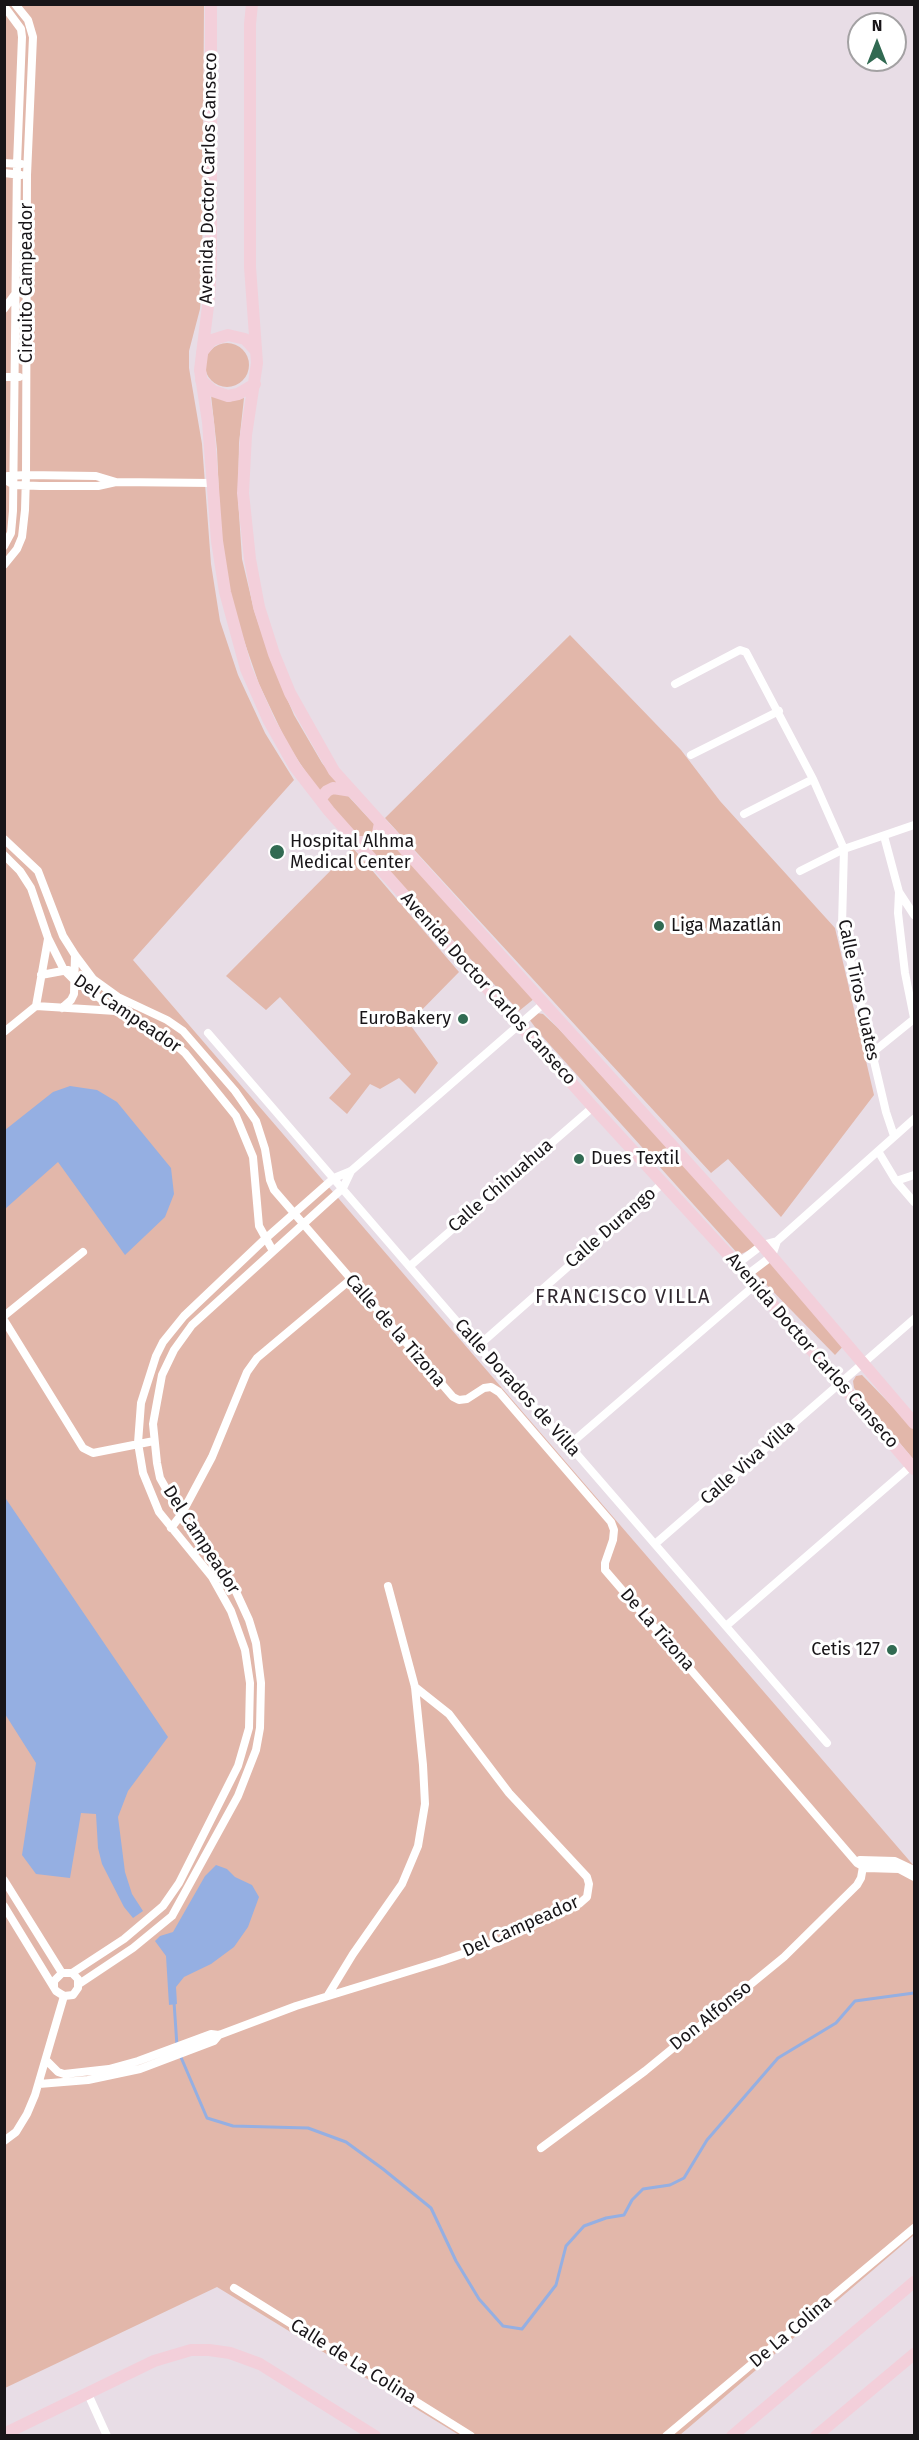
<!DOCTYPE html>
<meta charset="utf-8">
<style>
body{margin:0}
#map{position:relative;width:919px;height:2440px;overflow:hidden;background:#e8dde6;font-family:"Fira Sans",sans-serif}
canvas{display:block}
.frame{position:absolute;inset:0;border:6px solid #181518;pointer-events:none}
.north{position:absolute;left:847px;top:12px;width:60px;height:60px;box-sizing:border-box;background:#fff;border:2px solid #a3a1a3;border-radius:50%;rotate:0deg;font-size:16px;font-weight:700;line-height:24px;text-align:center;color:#181518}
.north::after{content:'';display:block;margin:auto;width:21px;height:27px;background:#316a52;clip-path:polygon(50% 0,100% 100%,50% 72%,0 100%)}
</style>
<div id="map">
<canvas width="919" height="2440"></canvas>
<div class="frame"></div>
<div class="north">N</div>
</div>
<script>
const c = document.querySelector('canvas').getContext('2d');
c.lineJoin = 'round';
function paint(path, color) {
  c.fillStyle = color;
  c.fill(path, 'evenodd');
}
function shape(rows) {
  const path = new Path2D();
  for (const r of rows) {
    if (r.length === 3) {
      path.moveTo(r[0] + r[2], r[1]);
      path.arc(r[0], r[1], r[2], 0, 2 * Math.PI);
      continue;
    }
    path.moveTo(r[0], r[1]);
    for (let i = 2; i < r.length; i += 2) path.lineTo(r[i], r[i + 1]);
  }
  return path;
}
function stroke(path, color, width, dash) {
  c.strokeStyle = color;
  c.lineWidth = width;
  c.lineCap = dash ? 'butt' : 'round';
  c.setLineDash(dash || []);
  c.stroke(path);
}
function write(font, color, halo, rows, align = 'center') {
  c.font = font + ' "Fira Sans",sans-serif';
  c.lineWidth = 6;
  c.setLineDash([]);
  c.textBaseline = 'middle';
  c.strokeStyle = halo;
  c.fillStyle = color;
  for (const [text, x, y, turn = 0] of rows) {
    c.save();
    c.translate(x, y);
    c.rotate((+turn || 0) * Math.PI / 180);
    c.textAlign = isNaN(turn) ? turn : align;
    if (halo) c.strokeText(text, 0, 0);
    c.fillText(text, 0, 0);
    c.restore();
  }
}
paint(shape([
 [5,5,204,5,202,283,200,309,189,351,189,368,202,444,211,564,220,621,238,675,265,733,294,780,133,960,914,1866,914,2235,680,2435,459,2435,217,2287,5,2388],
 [227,365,22],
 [211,395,228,402,244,398,239,443,238,499,242,559,254,610,271,661,294,715,322,763,349,797,535,998,519,1011,366,847,321,795,288,745,259,684,239,626,229,589,221,542,217,449],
 [570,635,681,750,720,801,835,928,874,1095,781,1217,728,1159,711,1173,385,818],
 [353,848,459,972,409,1023,438,1063,415,1094,399,1078,380,1089,370,1084,347,1114,329,1098,351,1074,280,997,266,1010,226,976],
 [537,1013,543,1014,558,1028,758,1246,739,1255,541,1035,529,1019],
 [770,1261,847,1342,835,1355,754,1272],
 [862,1375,914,1429,914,1460,854,1388,853,1381,856,1376]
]), '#e2b7aa');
paint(shape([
 [70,1086,97,1090,117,1102,171,1168,174,1194,165,1217,125,1255,58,1162,5,1209,5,1130,53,1092],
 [4,1496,168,1737,128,1791,118,1817,125,1872,132,1894,143,1911,133,1918,124,1907,102,1864,98,1848,96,1814,81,1813,70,1878,36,1874,22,1855,36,1763,5,1714],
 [216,1865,227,1869,235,1877,252,1885,259,1897,248,1927,234,1947,211,1964,184,1977,176,1987,177,2004,169,2005,166,1956,155,1941,160,1936,173,1932,205,1876]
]), '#95afe2');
stroke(shape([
 [174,2002,177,2046],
 [180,2055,207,2118,233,2126,308,2128,346,2142,383,2169,431,2208,456,2261,479,2299,503,2326,522,2329,556,2285,566,2246,584,2226,606,2218,624,2215,632,2200,643,2189,670,2185,684,2178,707,2140,778,2058,836,2023,855,2001,914,1993]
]), '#95afe2', 3);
stroke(shape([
 [15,4,28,20,33,37,27,175,26,475,96,476,116,482],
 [4,6,21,29,22,37,17,164,13,511,11,533,4,546],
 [4,163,21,164],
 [4,173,21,175],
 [4,309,15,294],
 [4,377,19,377],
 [4,479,14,485,40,486,98,486,116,482,212,483],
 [4,565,17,549,22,537,25,510,26,475,8,476],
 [675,684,740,650,746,652,813,779,844,849,842,925,886,1112,894,1136],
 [691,755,779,711],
 [744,814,813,779],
 [884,836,899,892,914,915],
 [4,839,38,871,63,936,75,955,93,979,118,997,167,1020,183,1031,235,1091,256,1121,265,1149,270,1180,274,1190,453,1397,459,1400,467,1399,484,1388,491,1387,499,1392,611,1522,614,1530,613,1540,605,1563,605,1570,857,1863,866,1868,899,1869,914,1877],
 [4,855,20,871,31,888,48,938,64,970,75,981,118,1011,163,1034,185,1053,236,1116,253,1157,259,1226,273,1251],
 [800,871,844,849,914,825],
 [899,892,898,913,905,973,914,1018],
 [41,975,68,970],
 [36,1006,116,1011],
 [36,1006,48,939],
 [62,1008,71,1000,74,994,75,955],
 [4,1032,36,1006],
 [208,1033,478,1346,569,1445,827,1743],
 [872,1053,914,1019],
 [878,1151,896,1181,914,1202],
 [896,1181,914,1175],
 [737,1264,762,1245,777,1241,914,1119],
 [410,1266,593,1107],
 [747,1275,772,1256,777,1241],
 [4,1316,83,1252],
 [4,1320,83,1448,93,1453,154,1441],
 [478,1346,663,1183],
 [569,1445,755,1285],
 [171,1528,181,1515,212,1457,247,1372,257,1358,350,1280],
 [655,1544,914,1319],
 [726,1626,912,1465],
 [860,1860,895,1861,914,1870],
 [4,1880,62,1973],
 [4,1906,56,1991,64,1996,73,1995,78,1988,78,1979,72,1973,62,1973,54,1981,54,1987],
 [72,1973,124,1939,163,1906,179,1883,238,1766,249,1728,250,1683,245,1650,231,1611,212,1577,159,1512,143,1473,138,1443,141,1403,156,1356,163,1342,184,1316,265,1239,334,1178,351,1171,543,1004],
 [79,1984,133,1948,172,1916,238,1796,256,1750,260,1728,261,1683,256,1643,249,1620,232,1583,181,1515,160,1478,157,1463,153,1424,162,1375,174,1350,192,1325,343,1188,351,1171],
 [328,1995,353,1954,402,1884,418,1846,425,1804,423,1765,415,1687,388,1586],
 [46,2060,58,2072,64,2074,109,2069,138,2061,211,2034,219,2035,296,2006,442,1961,500,1941,579,1904,587,1897,589,1884,587,1877,509,1793,449,1714,415,1687],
 [39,2084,88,2080,140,2069,214,2041,219,2035],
 [4,2141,16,2132,27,2114,35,2095,64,1996],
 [541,2148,645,2071,784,1957,857,1885,861,1878,864,1861],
 [234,2288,471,2436],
 [88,2394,107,2436],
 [666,2436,914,2228]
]), '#fff', 8);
stroke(shape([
 [211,4,211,267,209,298,200,370,208,422,217,541,225,592,246,669,269,721,295,767,329,811,593,1107,747,1275,914,1469],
 [252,4,250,24,250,267,257,363,246,435,243,493,250,559,259,607,274,654,290,693,334,771,762,1245,914,1423],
 [202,352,212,340,228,335,245,339,256,351],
 [201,380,213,391,228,396,238,394,255,384],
 [320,799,327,791,333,788,352,791],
 [357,842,373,842,377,838,380,823],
 [4,2434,154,2361,191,2350,209,2350,230,2353,260,2364,375,2436],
 [732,2436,914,2282],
 [816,2436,914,2354]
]), '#f3cfda', 12);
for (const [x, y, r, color] of [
 [277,852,8,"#316a52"],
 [659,926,6,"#316a52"],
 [463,1019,6,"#316a52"],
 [579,1159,6,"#316a52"],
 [892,1650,6,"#316a52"]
]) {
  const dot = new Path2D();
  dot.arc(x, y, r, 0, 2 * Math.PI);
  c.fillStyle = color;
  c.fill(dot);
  stroke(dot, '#fff', 2);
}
write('18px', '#181518', '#fff', [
 ["Avenida Doctor Carlos Canseco",209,178,-89],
 ["Circuito Campeador",27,283,-90],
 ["Avenida Doctor Carlos Canseco",488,989,48],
 ["Calle Tiros Cuates",858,990,78],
 ["Del Campeador",127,1014,34],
 ["Calle Chihuahua",501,1186,-41],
 ["Calle Durango",611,1228,-41],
 ["Calle de la Tizona",395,1331,49],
 ["Avenida Doctor Carlos Canseco",812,1351,49],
 ["Calle Dorados de Villa",517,1388,48],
 ["Calle Viva Villa",748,1463,-41],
 ["Del Campeador",201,1540,57],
 ["De La Tizona",657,1630,49],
 ["Del Campeador",521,1927,-24],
 ["Don Alfonso",711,2016,-39],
 ["De La Colina",791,2332,-40],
 ["Calle de La Colina",353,2362,32]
]);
write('18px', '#181518', '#fff', [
 ["Hospital Alhma",290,842],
 ["Medical Center",290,863],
 ["Liga Mazatlán",671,926],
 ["EuroBakery",451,1019,"right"],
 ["Dues Textil",591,1159],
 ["Cetis 127",880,1650,"right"]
], 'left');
c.letterSpacing = '1.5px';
write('20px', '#30282f', '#fff', [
 ["FRANCISCO VILLA",623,1297]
]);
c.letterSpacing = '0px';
</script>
